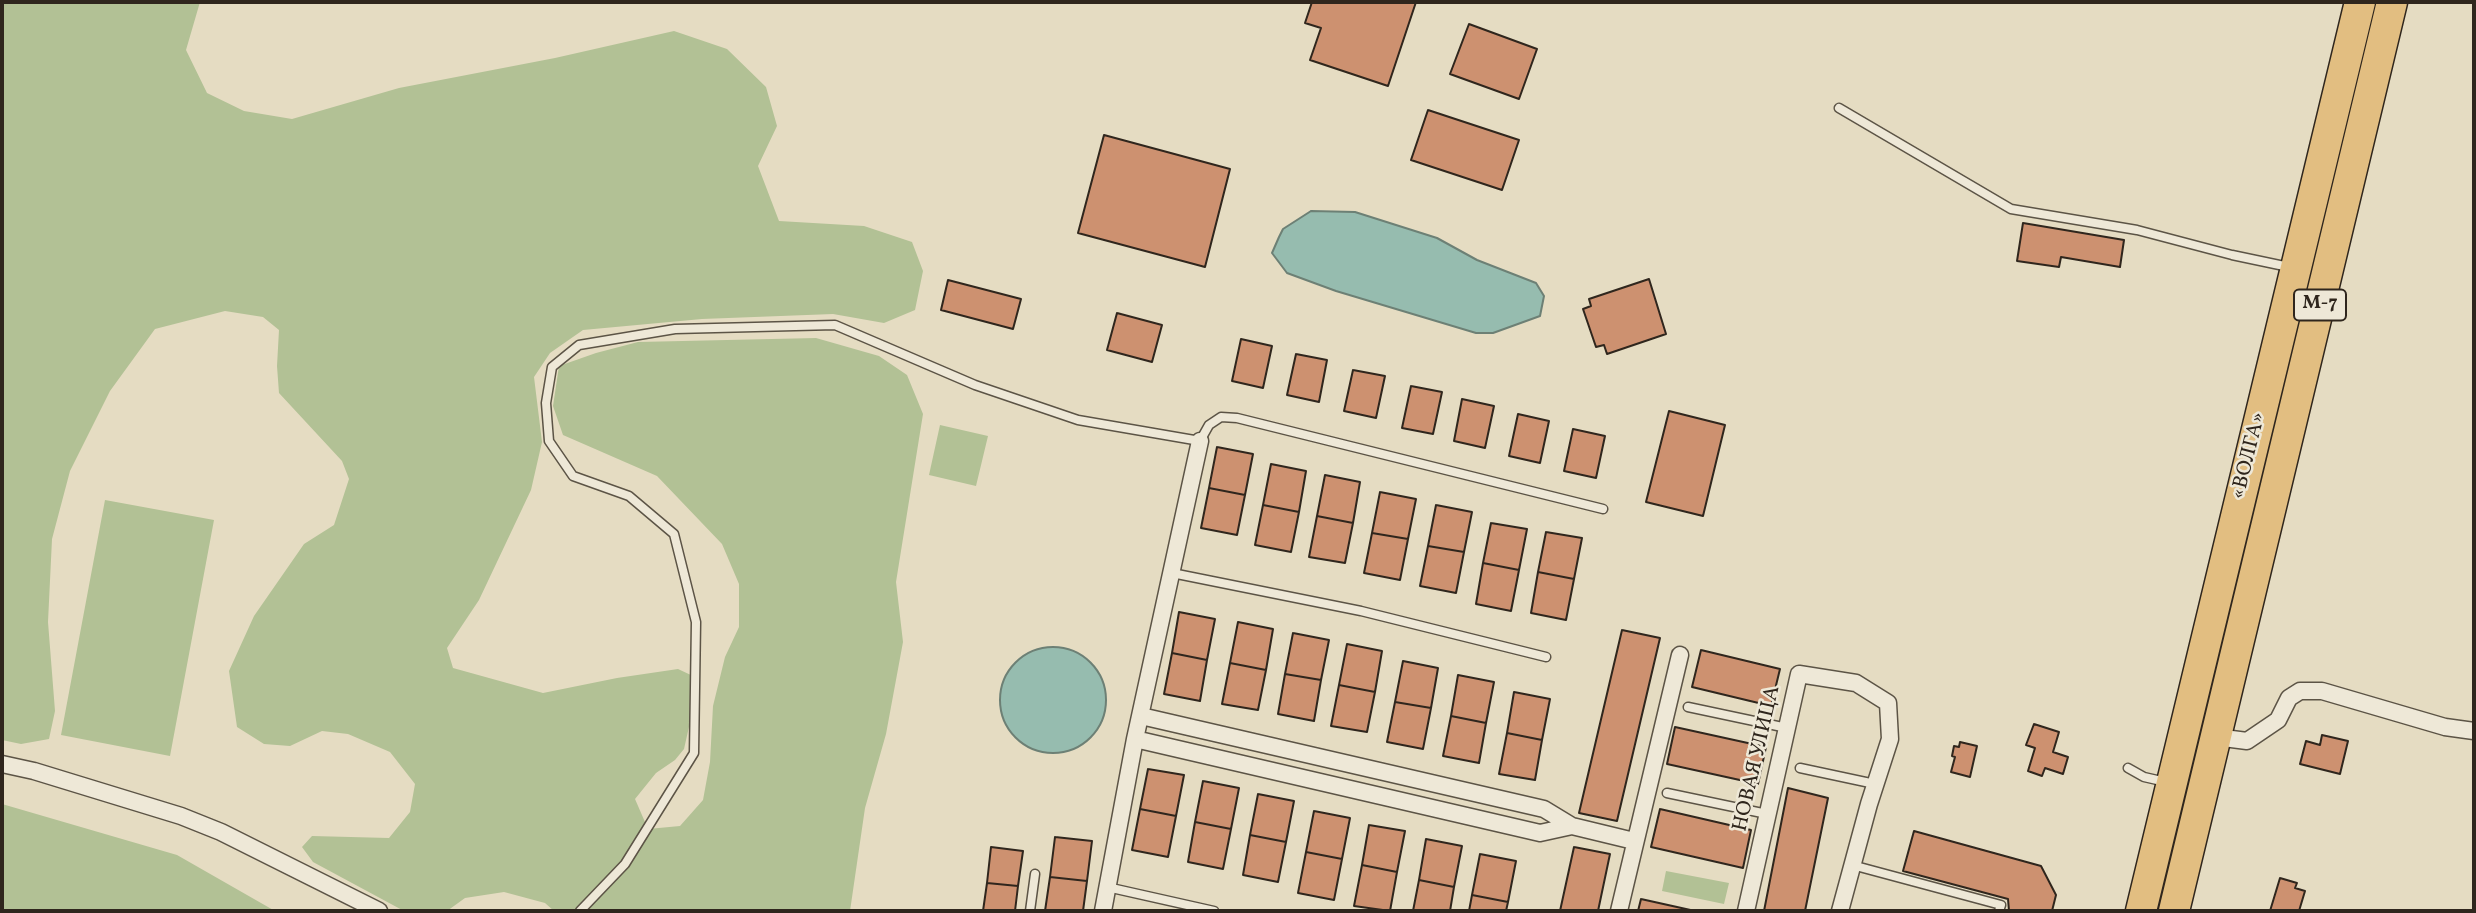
<!DOCTYPE html>
<meta charset="utf-8">
<style>
body{margin:0}
#map{position:relative;width:2476px;height:913px;overflow:hidden;background:#e5dcc2;font-family:Vollkorn,serif}
canvas{display:block}
.frame{position:absolute;inset:0;border:4px solid #2f261d;pointer-events:none}
</style>
<div id="map">
<canvas width="2476" height="913"></canvas>
<div class="frame"></div>
</div>
<script>
const c = document.querySelector('canvas').getContext('2d');
c.lineJoin = 'round';
function paint(path, color) {
  c.fillStyle = color;
  c.fill(path, 'evenodd');
}
function shape(rows) {
  const path = new Path2D();
  for (const r of rows) {
    if (r.length === 3) {
      path.moveTo(r[0] + r[2], r[1]);
      path.arc(r[0], r[1], r[2], 0, 2 * Math.PI);
      continue;
    }
    path.moveTo(r[0], r[1]);
    for (let i = 2; i < r.length; i += 2) path.lineTo(r[i], r[i + 1]);
  }
  return path;
}
function stroke(path, color, width, dash) {
  c.strokeStyle = color;
  c.lineWidth = width;
  c.lineCap = dash ? 'butt' : 'round';
  c.setLineDash(dash || []);
  c.stroke(path);
}
function write(font, color, halo, rows, align = 'center') {
  c.font = font + ' Vollkorn,serif';
  c.lineWidth = 5;
  c.setLineDash([]);
  c.textBaseline = 'middle';
  c.strokeStyle = halo;
  c.fillStyle = color;
  for (const [text, x, y, turn = 0] of rows) {
    c.save();
    c.translate(x, y);
    c.rotate((+turn || 0) * Math.PI / 180);
    c.textAlign = isNaN(turn) ? turn : align;
    if (halo) c.strokeText(text, 0, 0);
    c.fillText(text, 0, 0);
    c.restore();
  }
}
paint(shape([
 [2,2,200,2,186,50,207,93,244,111,292,119,399,88,555,58,674,31,727,49,766,87,777,126,758,166,779,221,864,226,912,242,923,271,915,310,884,323,833,314,702,319,583,330,550,353,534,377,542,442,531,490,479,600,447,648,453,668,543,693,617,678,678,669,693,676,693,709,684,749,675,760,656,773,635,799,648,829,680,826,703,800,710,762,713,706,725,657,739,627,739,584,722,544,657,476,563,435,553,406,559,366,596,353,638,342,816,338,879,356,907,375,923,414,896,582,903,642,886,734,865,808,850,911,554,911,545,903,504,892,465,898,447,911,404,911,313,862,302,847,312,836,389,838,410,812,415,784,390,752,348,734,322,731,290,746,264,744,237,727,229,671,254,616,304,544,334,525,349,479,342,461,279,393,277,366,279,330,263,317,225,311,155,329,110,391,70,471,52,539,48,622,55,711,49,739,21,744,2,740],
 [940,425,988,436,976,486,929,475],
 [105,500,214,520,170,756,61,735],
 [2,804,177,855,275,911,2,911],
 [1666,871,1729,883,1724,904,1662,891]
]), '#b2c195');
const water = shape([
 [1311,211,1355,212,1437,238,1477,260,1536,283,1544,296,1540,316,1493,333,1476,333,1336,291,1287,273,1272,253,1279,237,1283,229,1311,211],
 [1053,700,53]
]);
paint(water, '#96bcaf');
stroke(water, '#6d8075', 2);
const building = shape([
 [1312,2,1416,2,1388,86,1310,60,1321,28,1305,23,1312,2],
 [1469,24,1537,49,1519,99,1450,74,1469,24],
 [1428,110,1519,140,1502,190,1411,160,1428,110],
 [1104,135,1230,169,1205,267,1078,233,1104,135],
 [2023,223,2124,240,2120,267,2061,257,2059,267,2017,261,2023,223],
 [1649,279,1666,334,1607,354,1604,345,1596,347,1583,309,1591,306,1589,299,1649,279],
 [948,280,1021,299,1013,329,941,310,948,280],
 [1117,313,1162,325,1152,362,1107,350,1117,313],
 [1241,339,1272,346,1263,388,1232,381,1241,339],
 [1296,354,1327,360,1319,402,1287,395,1296,354],
 [1353,370,1385,376,1376,418,1344,411,1353,370],
 [1411,386,1442,392,1433,434,1402,428,1411,386],
 [1462,399,1494,406,1485,448,1454,441,1462,399],
 [1669,411,1725,425,1703,516,1646,502,1669,411],
 [1518,414,1549,421,1540,463,1509,456,1518,414],
 [1573,429,1605,436,1596,478,1564,471,1573,429],
 [1217,447,1253,454,1245,495,1209,488,1217,447],
 [1271,464,1306,471,1299,512,1263,505,1271,464],
 [1325,475,1360,482,1353,523,1317,516,1325,475],
 [1209,488,1245,495,1237,535,1201,528,1209,488],
 [1380,492,1416,499,1408,539,1372,533,1380,492],
 [1263,505,1299,512,1291,552,1255,545,1263,505],
 [1436,505,1472,512,1464,552,1428,546,1436,505],
 [1317,516,1353,523,1345,563,1309,557,1317,516],
 [1491,523,1527,529,1519,570,1483,563,1491,523],
 [1546,532,1582,538,1574,579,1538,572,1546,532],
 [1372,533,1408,539,1400,580,1364,573,1372,533],
 [1428,546,1464,552,1456,593,1420,586,1428,546],
 [1483,563,1519,570,1511,611,1476,604,1483,563],
 [1538,572,1574,579,1566,620,1531,613,1538,572],
 [1179,612,1215,619,1207,660,1172,653,1179,612],
 [1238,622,1273,629,1266,670,1230,663,1238,622],
 [1622,630,1660,638,1617,821,1579,813,1622,630],
 [1293,633,1329,640,1321,680,1285,674,1293,633],
 [1347,644,1382,651,1375,692,1339,685,1347,644],
 [1701,650,1780,669,1771,706,1692,687,1701,650],
 [1172,653,1207,660,1200,701,1164,694,1172,653],
 [1403,661,1438,668,1431,708,1395,702,1403,661],
 [1230,663,1266,670,1258,710,1222,704,1230,663],
 [1285,674,1321,680,1314,721,1278,714,1285,674],
 [1458,675,1494,682,1486,723,1451,716,1458,675],
 [1339,685,1375,692,1367,732,1331,726,1339,685],
 [1514,692,1550,699,1542,740,1507,733,1514,692],
 [1395,702,1431,708,1423,749,1387,742,1395,702],
 [1451,716,1486,723,1479,763,1443,756,1451,716],
 [2034,724,2059,732,2053,752,2068,757,2063,774,2045,768,2042,776,2028,771,2035,748,2026,745,2034,724],
 [1675,727,1766,747,1758,784,1667,764,1675,727],
 [1507,733,1542,740,1535,780,1499,774,1507,733],
 [2322,735,2348,741,2340,774,2300,764,2306,741,2320,745,2322,735],
 [1960,742,1977,746,1970,777,1951,772,1955,757,1952,756,1954,746,1959,747,1960,742],
 [1148,769,1184,775,1176,816,1140,809,1148,769],
 [1203,781,1239,788,1231,829,1195,822,1203,781],
 [1788,788,1828,798,1805,911,1764,911,1788,788],
 [1258,794,1294,801,1286,842,1250,835,1258,794],
 [1140,809,1176,816,1168,857,1132,850,1140,809],
 [1660,809,1751,830,1743,868,1651,847,1660,809],
 [1314,811,1350,818,1342,859,1306,852,1314,811],
 [1195,822,1231,829,1223,869,1188,862,1195,822],
 [1369,825,1405,831,1397,872,1362,865,1369,825],
 [1914,831,2041,866,2056,895,2052,911,2009,911,2008,899,1903,871,1914,831],
 [1250,835,1286,842,1278,882,1243,875,1250,835],
 [1055,837,1092,841,1087,881,1050,877,1055,837],
 [1426,839,1462,846,1454,887,1419,880,1426,839],
 [991,847,1023,851,1018,886,987,883,991,847],
 [1574,847,1610,854,1598,911,1560,911,1574,847],
 [1306,852,1342,859,1334,900,1298,893,1306,852],
 [1480,854,1516,861,1508,902,1472,895,1480,854],
 [1362,865,1397,872,1390,911,1354,906,1362,865],
 [1050,877,1087,881,1083,911,1045,911,1050,877],
 [2280,878,2297,883,2295,888,2305,891,2299,911,2270,911,2280,878],
 [1419,880,1454,887,1450,911,1413,911,1419,880],
 [987,883,1018,886,1015,911,983,911,987,883],
 [1472,895,1508,902,1506,911,1469,911,1472,895],
 [1641,899,1695,911,1638,911,1641,899]
]);
paint(building, '#cd9170');
stroke(building, '#2f261d', 2);
const lane = shape([
 [1839,108,2011,209,2137,230,2232,255,2289,267],
 [1172,573,1361,611,1546,657],
 [1688,707,1787,728],
 [1800,768,1875,784],
 [2128,768,2144,777,2166,782],
 [1667,793,1767,814],
 [1852,865,2001,905,1999,911],
 [1107,887,1214,911],
 [580,911,625,864,694,753,696,622,674,534,629,496,573,476,549,441,546,403,552,367,579,345,675,329,835,325,975,385,1078,420,1200,441,1209,425,1221,417,1237,418,1603,509],
 [1030,911,1035,874]
]);
const street = shape([
 [1141,716,1544,809,1572,826,1634,841],
 [2216,737,2247,741,2278,720,2289,698,2300,691,2322,691,2445,727,2474,731],
 [1135,739,1540,833,1572,826],
 [2,764,34,771,181,816,221,832,379,911],
 [1103,911,1135,739,1200,441],
 [1619,911,1680,655],
 [1746,911,1799,674,1856,683,1888,703,1890,739,1869,804,1840,911]
]);
const highway = shape([
 [2141,911,2360,2],
 [2174,911,2392,2]
]);
stroke(lane, '#5c5446', 11);
stroke(street, '#5c5446', 19);
stroke(highway, '#2f261d', 33);
stroke(lane, '#eee8d7', 8);
stroke(street, '#eee8d7', 16);
stroke(highway, '#e2be81', 30);
for (const [x, y, w] of [
 [2320,305,52]
]) {
  const box = new Path2D();
  box.roundRect(x - w / 2, y - 15.5, w, 31, 5);
  c.fillStyle = '#eee8d7';
  c.fill(box);
  stroke(box, '#2f261d', 2);
}
write('bold 19px', '#2f261d', null, [
 ["М-7",2320,305]
]);
write('21px', '#2f261d', '#eee8d7', [
 ["«ВОЛГА»",2250,456,-76],
 ["НОВАЯ УЛИЦА",1758,759,-77]
]);
</script>
